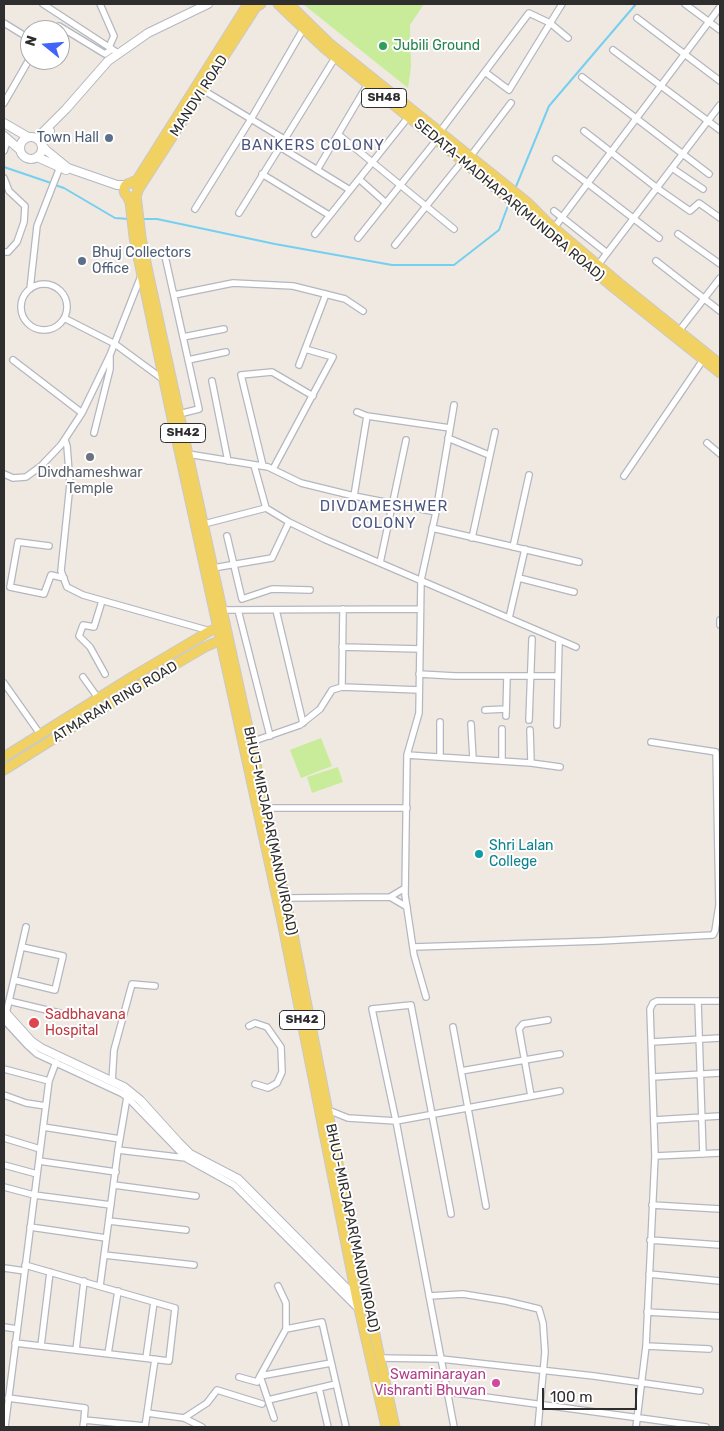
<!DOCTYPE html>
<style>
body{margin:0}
#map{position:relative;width:724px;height:1431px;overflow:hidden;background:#efe9e1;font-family:Rubik,sans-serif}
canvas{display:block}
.frame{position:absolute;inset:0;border:5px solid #2e2e2e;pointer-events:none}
.north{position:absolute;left:20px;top:20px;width:50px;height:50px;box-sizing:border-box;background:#fff;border:1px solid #ababab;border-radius:50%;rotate:287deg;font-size:14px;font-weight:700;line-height:20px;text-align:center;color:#2e2e2e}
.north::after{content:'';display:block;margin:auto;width:18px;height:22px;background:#4264fb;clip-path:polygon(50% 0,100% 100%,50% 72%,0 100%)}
.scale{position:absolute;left:542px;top:1388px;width:95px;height:22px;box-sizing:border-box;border:2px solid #2e2e2e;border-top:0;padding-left:6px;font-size:15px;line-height:18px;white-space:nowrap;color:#2e2e2e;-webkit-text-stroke:4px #fff;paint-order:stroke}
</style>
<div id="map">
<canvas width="724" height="1431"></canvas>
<div class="frame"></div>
<div class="north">N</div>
<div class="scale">100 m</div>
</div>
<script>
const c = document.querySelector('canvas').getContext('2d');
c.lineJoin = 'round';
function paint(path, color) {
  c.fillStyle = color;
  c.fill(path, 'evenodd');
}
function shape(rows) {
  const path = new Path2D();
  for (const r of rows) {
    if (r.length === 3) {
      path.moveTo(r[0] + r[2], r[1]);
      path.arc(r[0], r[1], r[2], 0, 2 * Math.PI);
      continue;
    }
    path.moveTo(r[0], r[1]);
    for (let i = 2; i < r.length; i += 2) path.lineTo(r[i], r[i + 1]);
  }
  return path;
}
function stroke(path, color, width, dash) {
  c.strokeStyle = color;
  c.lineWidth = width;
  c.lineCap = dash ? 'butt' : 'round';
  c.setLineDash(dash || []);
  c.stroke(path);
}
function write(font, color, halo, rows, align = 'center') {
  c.font = font + ' Rubik,sans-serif';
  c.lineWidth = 4;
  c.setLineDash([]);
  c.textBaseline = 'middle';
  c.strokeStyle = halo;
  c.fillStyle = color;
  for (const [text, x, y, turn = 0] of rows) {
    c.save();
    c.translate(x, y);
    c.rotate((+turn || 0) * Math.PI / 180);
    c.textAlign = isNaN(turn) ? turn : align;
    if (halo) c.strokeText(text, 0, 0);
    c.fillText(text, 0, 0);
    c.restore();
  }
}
paint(shape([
 [303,4,424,4,410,25,411,67,408,88],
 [321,738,332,766,301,778,290,750],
 [338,767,343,782,312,793,307,777]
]), '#c9ec9a');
stroke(shape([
 [4,167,51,183],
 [55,185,64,188,115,218,129,219],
 [515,189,549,106,636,4],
 [142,219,157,219,275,244,392,265,454,265,499,230,509,203]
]), '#75cff0', 2);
const street = shape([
 [43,4,118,53],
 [100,4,114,36,109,47],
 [685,4,720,30],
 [637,18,720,81],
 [4,23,30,39],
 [49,30,59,26,105,54,112,49],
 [613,50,720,130],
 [485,72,509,90,562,4],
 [582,77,709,174],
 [208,93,284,139],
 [4,103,30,58],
 [584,131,657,188,690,211,699,203,720,218],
 [439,133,529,13,550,23,568,38],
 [339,135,454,229],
 [280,147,350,190],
 [4,151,8,139],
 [470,157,511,103],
 [556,159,659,238],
 [672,168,703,189],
 [317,170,369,82],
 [262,174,329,215],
 [4,178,9,191,25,206,24,222,17,242,8,252,4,252],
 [359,179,386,203],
 [195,209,251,119,305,26],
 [554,211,607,253],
 [239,213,333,61],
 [554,228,720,7],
 [315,234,406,120],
 [678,234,720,264],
 [358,238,434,143],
 [395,245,464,159],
 [165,256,199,409,179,414],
 [656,261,720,311],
 [598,265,720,105],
 [44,307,23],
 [30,289,37,226,60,167],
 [174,295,233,283,293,286,345,299,363,311],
 [64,318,115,344,164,380],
 [679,331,720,278],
 [183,337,224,329],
 [13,360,82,413],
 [188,360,226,352],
 [299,365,326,294],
 [212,381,228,461],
 [357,412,367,416,450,428],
 [94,433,110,369,110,357],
 [448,438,489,455],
 [65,440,67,446,70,484,61,571,67,587,83,595,210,631],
 [707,443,720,454],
 [188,454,268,467,301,483,354,496,436,512],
 [254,465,266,508],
 [263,466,241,375,272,372,313,396],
 [273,469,333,357,305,349],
 [4,474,13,478,26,477,41,466,61,445,82,413,110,355,141,276],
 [624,476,703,360],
 [354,496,367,416],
 [204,524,266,508,289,522,324,539,576,647],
 [432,528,579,562],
 [227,536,242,599,272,589,310,590],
 [472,538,495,432],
 [49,546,18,542,10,587,44,594,51,575,64,578],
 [513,547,529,475],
 [380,563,406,440],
 [213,568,272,558,289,522],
 [519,578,574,592],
 [102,601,94,627,83,625,79,636,90,647,105,674],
 [222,610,420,609],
 [238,610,270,736],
 [276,610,303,723],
 [509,618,525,549],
 [720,620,720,625],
 [342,647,420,649],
 [419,674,455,676,558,676],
 [83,677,98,698],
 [4,683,40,734],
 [342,687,343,609],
 [485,710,506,709],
 [506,716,507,676],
 [529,720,532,639],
 [440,722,440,757],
 [471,724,473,759],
 [557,725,559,640],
 [502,729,502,761],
 [530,730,531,763],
 [251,742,300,725,320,709,332,690,342,687,419,690],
 [407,755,531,763,560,767],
 [265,808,407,808],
 [390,897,405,888],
 [285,898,390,897,407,907],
 [413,947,600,941,713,935,715,931,719,905,716,752,651,742],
 [14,980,55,990,63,956,22,947],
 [426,997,414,955,405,895,407,755,419,713,421,580,436,512,454,405],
 [9,1001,72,1016],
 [698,1002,703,1154],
 [6,1014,26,927],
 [4,1020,27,1045,37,1054,121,1093,127,1097,187,1159,234,1185,358,1309],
 [249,1026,255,1023,267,1027,281,1047,282,1072,277,1083,268,1088,255,1084],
 [453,1027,486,1206],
 [652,1042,720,1038],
 [4,1069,49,1081],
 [461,1071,560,1054],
 [653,1077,720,1073],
 [112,1082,114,1050,132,984,155,986],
 [4,1095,26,1103,46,1106],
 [531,1096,519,1029,523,1024,548,1020],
 [328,1110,348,1118,396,1121,560,1091],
 [654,1120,720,1116],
 [43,1127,120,1139],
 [4,1138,40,1149],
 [118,1150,186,1158],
 [655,1156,720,1153],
 [39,1161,116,1172],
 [4,1165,37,1174],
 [114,1185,196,1196],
 [4,1187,34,1195,111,1205],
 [652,1205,720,1209],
 [451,1214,411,1005,372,1009,396,1121,454,1427],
 [109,1221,186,1230],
 [30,1227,106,1238],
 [650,1240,720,1245],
 [104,1255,194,1265],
 [4,1268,25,1271],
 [649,1274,720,1281],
 [100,1286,118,1150,127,1097],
 [429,1296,463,1294,506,1301,539,1309,543,1323,545,1352,538,1427],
 [647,1312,720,1316],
 [4,1327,17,1329],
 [286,1329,322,1322,346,1427],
 [15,1343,169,1361,175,1308,25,1265],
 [41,1346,50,1272],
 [646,1346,709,1349],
 [76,1350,84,1281],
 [108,1354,118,1291],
 [146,1358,154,1302],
 [379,1358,441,1359,594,1376,700,1391],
 [239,1377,257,1382,260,1376,331,1363],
 [319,1388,328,1427],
 [448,1392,706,1427],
 [8,1398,85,1408,84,1420,145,1426],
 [268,1400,336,1384],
 [147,1413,184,1418,202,1427],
 [184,1418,207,1403,217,1390,262,1404],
 [274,1418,260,1376,286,1329,286,1303,278,1286],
 [5,1427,49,1081,56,1062],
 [83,1427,84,1420],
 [145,1427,155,1359],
 [636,1427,646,1346,655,1156,650,1009,653,1003,657,1001,720,1001]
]);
const secondary = shape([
 [4,123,28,137],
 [4,136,19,149],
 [31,148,11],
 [37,138,66,109,108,61,148,33,208,4],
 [41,142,50,131],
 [42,145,46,150,68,168,117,185,125,185],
 [37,157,66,170],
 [4,1011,31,1041,41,1048,124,1087,140,1100,178,1142,190,1154,238,1179,368,1310]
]);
const primary = shape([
 [278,4,324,48,521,209,614,288,720,373],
 [289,4,329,43,527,202,547,222,619,283,720,364],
 [132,182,137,180,248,4],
 [131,190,7],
 [138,190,256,7,261,4],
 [136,195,141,237,148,272,290,919,341,1178,395,1427],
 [127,196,130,202,134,237,170,409,282,921,357,1300,386,1427],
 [4,757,132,677,210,631,222,626],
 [4,770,138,686,205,647,225,638]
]);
stroke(street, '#b4b7c1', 8);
stroke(secondary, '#b4b7c1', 10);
stroke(primary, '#c9c9c9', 11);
stroke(street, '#fff', 5.5);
stroke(secondary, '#fff', 8);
stroke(primary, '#f2d163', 9);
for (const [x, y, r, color] of [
 [383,46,5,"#2e9e5b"],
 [109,138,5,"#5c6f8a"],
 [82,261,5,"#5c6f8a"],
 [90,457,5,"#6b7280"],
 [479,854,5,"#0f9aa8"],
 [34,1023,6,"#e0444e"],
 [496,1383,5,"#d1479c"]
]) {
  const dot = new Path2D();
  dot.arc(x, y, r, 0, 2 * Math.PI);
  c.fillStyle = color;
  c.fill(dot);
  stroke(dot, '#fff', 2);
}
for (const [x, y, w] of [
 [384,98,45],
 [183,433,45],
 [302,1020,45]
]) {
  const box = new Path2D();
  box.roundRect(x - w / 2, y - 9.5, w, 19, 4);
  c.fillStyle = '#fff';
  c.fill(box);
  stroke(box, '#2e2e2e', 1);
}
write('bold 12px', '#2e2e2e', null, [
 ["SH48",384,98],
 ["SH42",183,433],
 ["SH42",302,1020]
]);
write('14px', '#27864d', '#fff', [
 ["Jubili Ground",393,46]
], 'left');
write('14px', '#2e2e2e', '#fff', [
 ["MANDVI ROAD",199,96,-57],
 ["SEDATA-MADHAPAR(MUNDRA ROAD)",509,200,40],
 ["ATMARAM RING ROAD",115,702,-31],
 ["BHUJ-MIRJAPAR(MANDVIROAD)",270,831,78],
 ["BHUJ-MIRJAPAR(MANDVIROAD)",352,1228,78]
]);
write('14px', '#4e5e75', '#fff', [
 ["Town Hall",99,138],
 ["Bhuj Collectors",92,253,"left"],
 ["Office",92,269,"left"]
], 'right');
write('14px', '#5b616d', '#fff', [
 ["Divdhameshwar",90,473],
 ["Temple",90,489]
]);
write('14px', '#0d838f', '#fff', [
 ["Shri Lalan",489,846],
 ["College",489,862]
], 'left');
write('14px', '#be3a42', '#fff', [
 ["Sadbhavana",45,1015],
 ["Hospital",45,1031]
], 'left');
write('14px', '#b23c85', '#fff', [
 ["Swaminarayan",486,1375],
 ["Vishranti Bhuvan",486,1391]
], 'right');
c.letterSpacing = '1px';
write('15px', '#4d5680', '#fff', [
 ["BANKERS COLONY",313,146],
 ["DIVDAMESHWER",384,507],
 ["COLONY",384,524]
]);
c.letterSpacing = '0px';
</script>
